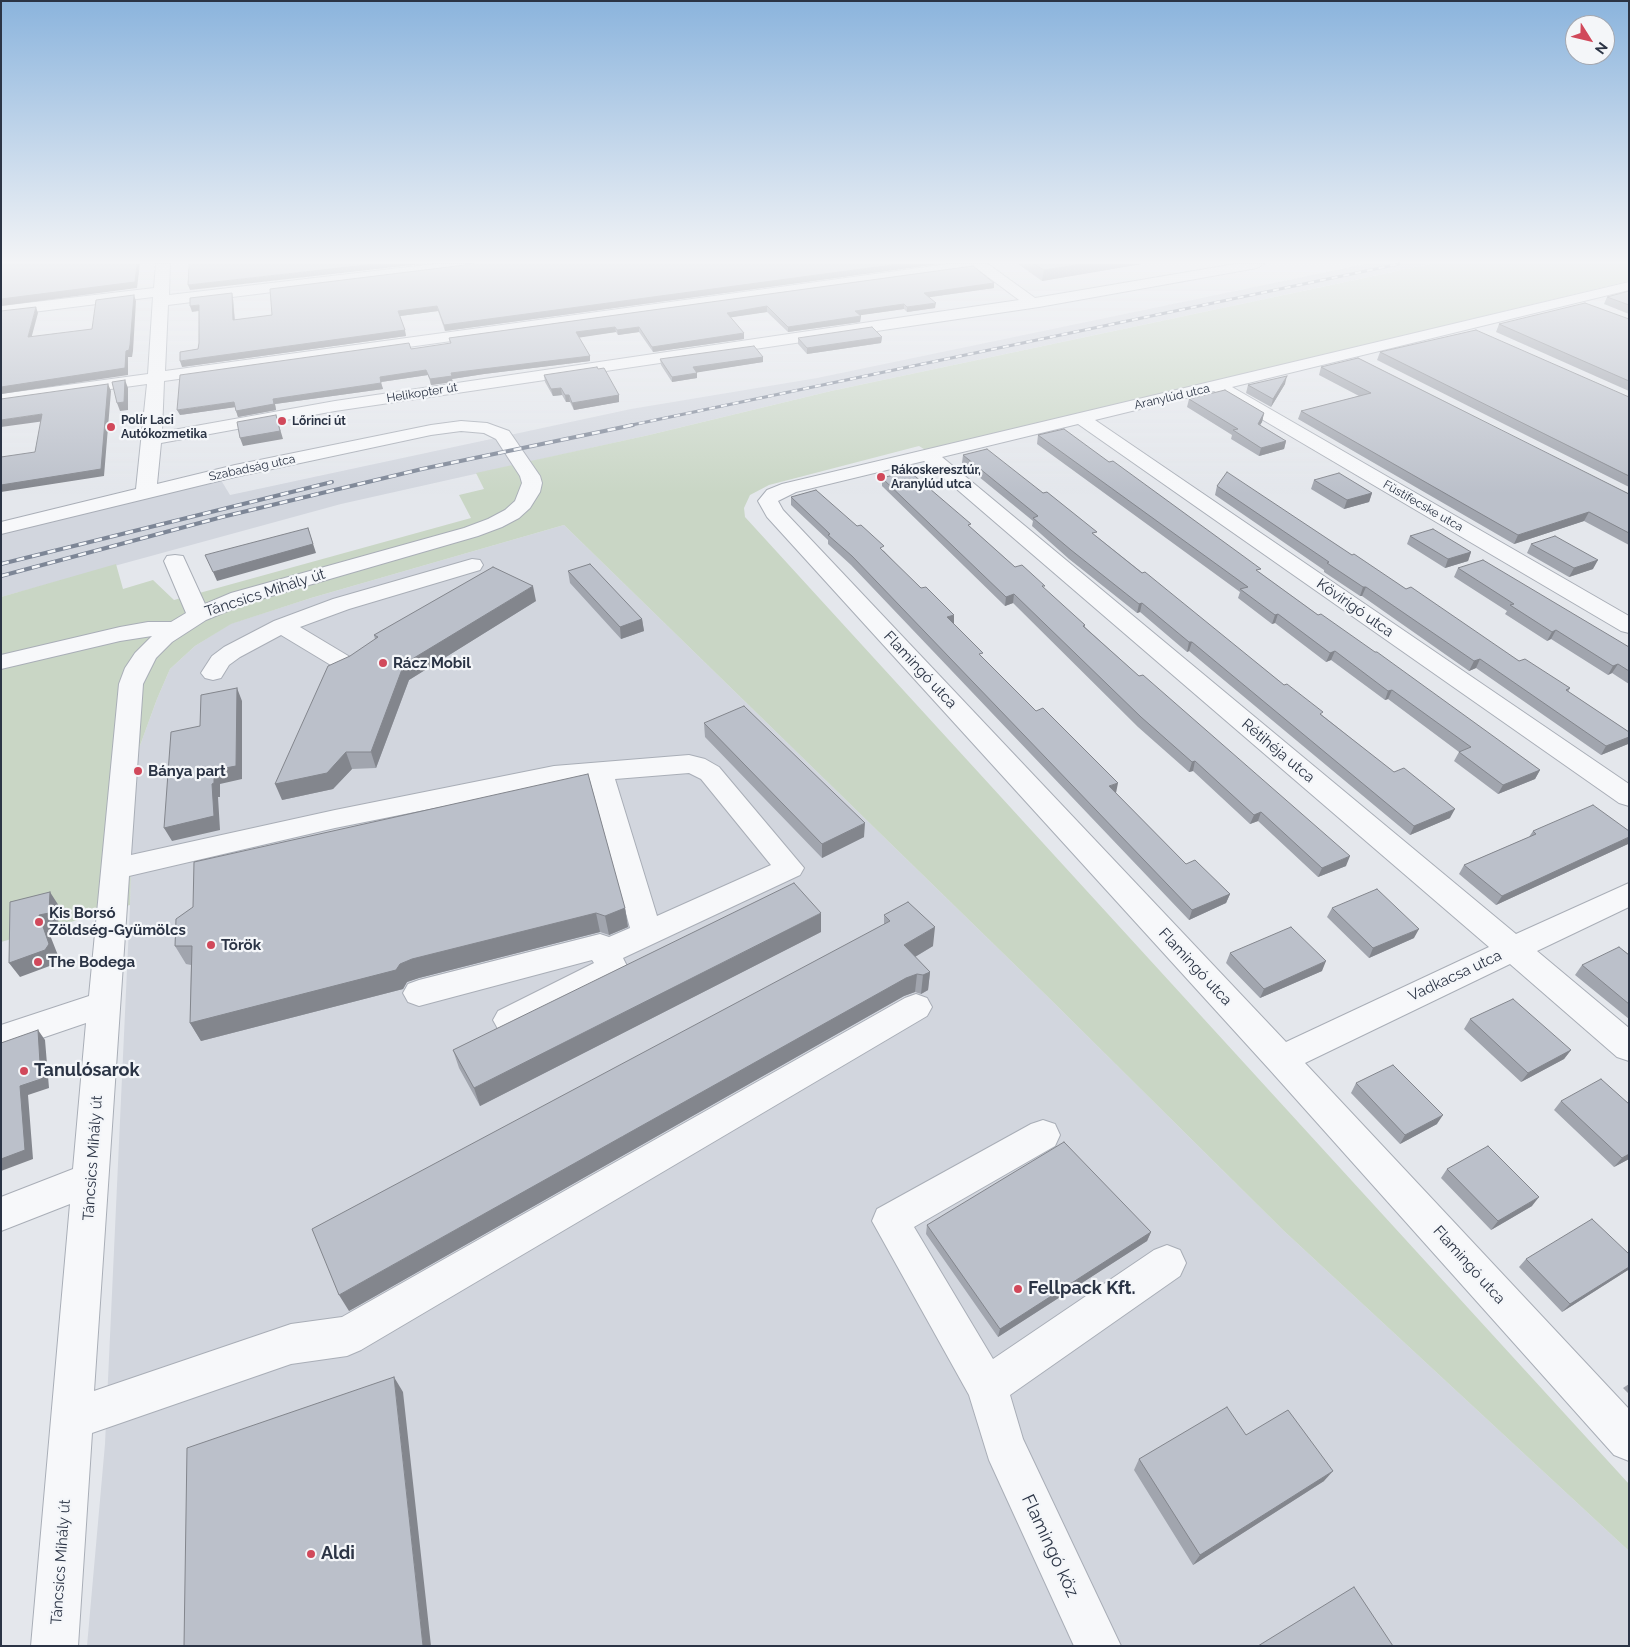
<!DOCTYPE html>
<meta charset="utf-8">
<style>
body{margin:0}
#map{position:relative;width:1630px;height:1647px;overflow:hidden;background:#e4e7ec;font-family:Raleway,sans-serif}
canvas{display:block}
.frame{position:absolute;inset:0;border:2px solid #2b3445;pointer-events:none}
.north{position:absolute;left:1565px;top:15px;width:50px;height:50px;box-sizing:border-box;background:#f4f6f9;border:1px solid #a4a8b1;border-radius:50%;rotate:126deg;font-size:14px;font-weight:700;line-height:20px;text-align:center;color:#2b3445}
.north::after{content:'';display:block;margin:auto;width:18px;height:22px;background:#d1495b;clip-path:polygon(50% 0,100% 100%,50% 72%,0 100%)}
</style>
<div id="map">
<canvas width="1630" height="1647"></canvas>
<div class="frame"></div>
<div class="north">N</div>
</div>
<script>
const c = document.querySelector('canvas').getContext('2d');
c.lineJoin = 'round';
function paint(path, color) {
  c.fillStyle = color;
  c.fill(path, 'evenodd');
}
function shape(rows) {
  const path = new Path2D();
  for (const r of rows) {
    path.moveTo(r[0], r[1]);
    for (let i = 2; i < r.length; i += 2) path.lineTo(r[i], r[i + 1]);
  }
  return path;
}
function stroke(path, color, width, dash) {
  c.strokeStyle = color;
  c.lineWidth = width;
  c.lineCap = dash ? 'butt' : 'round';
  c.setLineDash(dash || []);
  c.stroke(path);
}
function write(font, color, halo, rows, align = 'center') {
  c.font = font + ' Raleway,sans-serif';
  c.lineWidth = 4.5;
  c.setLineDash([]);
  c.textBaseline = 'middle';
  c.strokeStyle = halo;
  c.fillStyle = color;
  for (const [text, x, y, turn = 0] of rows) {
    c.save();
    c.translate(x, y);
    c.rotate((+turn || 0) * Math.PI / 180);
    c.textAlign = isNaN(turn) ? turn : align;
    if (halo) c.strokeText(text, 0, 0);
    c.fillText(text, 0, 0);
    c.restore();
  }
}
paint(shape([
 [1365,264,1430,264,831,391,649,435,341,504,1,597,1,534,221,480,230,495,631,409,817,378],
 [564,525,1050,999,1284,1231,1629,1551,1629,1646,87,1646,105,1444,130,905,134,762,157,699,170,669,195,646,230,624,311,598]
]), '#d2d6de');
paint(shape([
 [1430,264,1629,264,1629,281,927,451,919,446,769,485,750,495,744,508,745,517,1629,1484,1629,1551,1284,1231,1050,999,564,525,311,598,231,624,195,646,170,669,157,699,134,762,130,905,1,942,1,597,116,564,123,589,153,580,174,600,471,518,459,495,484,489,476,473,649,435,831,391]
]), '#c9d6c5');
const minor = shape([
 [156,264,170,264,169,295,434,264,473,264,466,268,168,305,165,371,948,264,988,264,1035,298,1235,264,1264,264,1257,268,1039,307,335,411,161,443,157,484,235,465,431,425,461,421,487,423,509,431,540,476,542,483,540,492,530,508,519,518,502,527,478,536,247,603,206,620,172,642,156,658,143,684,131,855,335,810,554,766,689,755,705,759,719,767,804,868,800,875,623,958,628,968,624,977,509,1033,498,1029,493,1020,498,1011,594,963,592,960,419,1006,408,1002,403,993,408,984,419,980,600,934,609,937,630,928,590,781,554,784,335,828,129,876,94,1391,291,1324,342,1317,905,998,916,994,927,998,932,1007,927,1016,361,1350,347,1356,291,1364,92,1433,78,1646,31,1646,70,1204,1,1231,1,1197,73,1169,86,1023,1,1052,1,1025,89,996,119,684,125,668,135,653,152,636,120,641,1,669,1,655,120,627,148,622,171,622,186,613,164,561,167,556,175,555,183,556,205,604,231,593,464,528,488,519,505,510,515,501,522,483,520,476,496,439,484,433,461,431,431,435,235,477,1,534,1,522,136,489,147,384,1,404,1,394,148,374,153,297,1,316,1,306,154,288,156,264],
 [976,268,1019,300,335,401,162,432,164,381,976,268],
 [689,773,701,779,771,865,657,916,615,779,689,773],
 [1629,282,1629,290,1232,387,1629,616,1629,633,1621,631,1214,391,1095,420,1629,784,1629,806,1619,803,1078,424,942,457,1516,934,1629,883,1629,907,1537,951,1629,1028,1629,1061,1617,1057,1510,964,1305,1063,1629,1409,1629,1461,1614,1455,1269,1069,767,517,758,501,767,490,782,484,1629,282],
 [924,461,1489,947,1286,1042,783,510,778,501,796,492,924,461],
 [472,559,480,560,483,565,480,570,349,609,300,627,355,660,359,665,355,670,347,672,339,670,281,635,240,657,229,665,221,678,213,680,205,678,201,673,212,656,224,647,274,621,333,599,472,559],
 [1043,1120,1055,1124,1060,1135,1055,1146,914,1227,993,1359,1154,1250,1167,1245,1180,1250,1186,1263,1180,1276,1010,1395,1023,1439,1121,1646,1074,1646,989,1460,969,1395,872,1221,877,1209,1031,1124,1043,1120]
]);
stroke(minor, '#a9aeb7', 2);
paint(minor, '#f7f8fa');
const railFar1 = shape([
 [627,426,1399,264]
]);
const rail = shape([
 [1,564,332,482],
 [1,576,222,517,422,469,633,425]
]);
stroke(railFar1, '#7d8696', 3);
stroke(rail, '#7d8696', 4);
stroke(railFar1, '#f4f6f9', 2, [6]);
stroke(rail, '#f4f6f9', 2.5, [8]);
paint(shape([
 [467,264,938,264,445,331,438,311,400,316,406,336,182,367,198,349,199,343,199,311,192,312,233,299,235,320,272,315],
 [1018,264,1142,264,1042,281],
 [973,266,994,288,929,297,935,308,907,312,904,309,860,315,861,316,860,322,788,332,767,312,730,317,744,339,653,352,639,332,618,335,616,332,579,337,590,356,590,361,484,374,452,379,453,382,431,385,428,375,381,382,383,389,275,404,276,410,238,417,235,407,180,415,411,349,450,344,449,338],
 [1629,291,1629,314,1604,304,1607,297],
 [1629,319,1629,391,1496,332,1499,324],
 [882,337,881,343,807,354,798,344,798,338],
 [1380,352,1629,397,1629,487,1377,360],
 [763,357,763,362,697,372,697,378,672,382,661,365,660,359],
 [1321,367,1629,494,1629,545,1584,521,1514,544,1298,419,1301,411,1359,396,1319,375],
 [544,375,619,395,619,402,574,410,570,402,566,402,562,395,553,396,545,382],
 [1285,384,1271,407,1246,393,1248,385],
 [1189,399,1264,413,1262,422,1260,425,1286,441,1284,449,1259,456,1231,439,1232,435,1187,407],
 [1038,435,1260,573,1318,615,1540,770,1535,779,1498,794,1454,761,1459,752,1388,699,1385,700,1331,660,1326,662,1275,623,1272,624,1238,598,1240,592,1037,444],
 [963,455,1096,536,1322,715,1450,818,1410,835,1189,651,1187,652,1140,612,1137,613,1069,559,1032,526,1033,521,962,463],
 [882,478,970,527,1015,567,1044,589,1085,625,1085,627,1346,866,1318,877,1258,821,1250,824,1193,771,1189,772,1138,727,1013,603,1005,606,882,486],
 [1314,480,1372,493,1369,502,1344,509,1311,489],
 [1217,486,1352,555,1406,589,1519,661,1570,688,1568,692,1629,732,1629,743,1628,744,1601,755,1476,668,1469,671,1362,596,1360,596,1324,572,1324,570,1215,495],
 [791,497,884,551,953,624,982,658,1186,864,1230,894,1226,903,1189,920,851,565,828,544,828,540,791,505],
 [1410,536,1471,552,1468,561,1445,568,1407,544],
 [1531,544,1593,569,1569,577,1527,553],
 [1458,568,1629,647,1629,684,1612,673,1608,675,1551,639,1547,641,1505,614,1507,611,1454,577],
 [568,571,642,619,644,631,621,639,570,583],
 [536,601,409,680,376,768,352,769,333,789,282,800,375,639,374,635],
 [704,723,864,837,822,858,705,737],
 [1533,831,1628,844,1496,905,1459,874,1464,865,1529,837],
 [625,908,628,927,609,935,600,932,419,978,407,982,403,989,201,1041,190,1023,191,965,186,964,175,946],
 [1332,908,1414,938,1369,958,1327,917],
 [884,915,933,946,915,957,930,972,928,990,921,994,915,992,904,996,349,1311,884,925],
 [821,932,480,1106,459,1068,453,1050],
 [1230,953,1322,971,1260,998,1226,963],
 [1629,955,1629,1019,1575,975,1582,965],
 [1470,1019,1571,1050,1564,1059,1521,1082,1464,1029],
 [1356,1083,1437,1124,1400,1144,1351,1093],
 [1561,1101,1629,1159,1614,1167,1554,1110],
 [1447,1169,1532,1206,1491,1230,1441,1178],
 [927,1225,1151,1232,1147,1241,998,1337,926,1234],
 [1629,1254,1629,1269,1628,1270,1562,1312,1519,1267,1526,1259],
 [1629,1384,1629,1394,1623,1388],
 [1246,1435,1324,1481,1193,1565,1134,1470,1139,1459]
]), '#a1a5ae');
paint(shape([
 [137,264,140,264,137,288,1,306,1,299],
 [375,264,422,264,190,290,188,285],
 [899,264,938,264,445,331,444,325],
 [1082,264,1142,264,1042,281,1044,270],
 [994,283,994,288,924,298,924,293],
 [232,293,233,299,235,326,233,320],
 [134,295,136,301,133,351,132,357,128,357,128,375,1,394,1,387,126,351],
 [936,303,935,308,907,312,907,307],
 [904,304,904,309,855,316,855,311],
 [199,305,201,310,192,312,190,306],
 [437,306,438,311,400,316,398,311],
 [767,306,767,312,727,318,727,313],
 [36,307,38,313,30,343,28,337],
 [861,316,860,322,788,332,788,327],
 [615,327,616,332,577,338,576,332],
 [639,327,639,332,618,335,617,330],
 [405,330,406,336,182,367,180,361],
 [744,333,744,339,653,352,652,347],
 [882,337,881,343,807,354,807,348],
 [590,356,590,361,484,374,452,379,453,382,431,385,430,379,451,373,483,369],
 [763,357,763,362,694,373,693,367],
 [426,370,428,375,381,382,380,377],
 [697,373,697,378,672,382,672,377],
 [1287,376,1285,384,1271,407,1273,399],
 [125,380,128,388,128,410,120,411,117,403],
 [381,383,383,389,275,404,276,410,238,417,236,411,273,399],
 [108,384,111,391,104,476,1,492,1,485],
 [561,388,562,395,553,396,551,389],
 [565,395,569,395,570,402,566,402],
 [619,395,619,402,574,410,572,403],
 [234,402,236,407,180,415,177,410],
 [1264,413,1262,422,1255,433,1258,424],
 [42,414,45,421,1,427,1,420],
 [276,415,283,439,243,446,240,438],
 [1286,441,1284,449,1259,456,1261,448],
 [1372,493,1369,502,1344,509,1347,500],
 [1589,512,1584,521,1514,544,1518,535],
 [308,528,316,553,217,581,213,572],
 [1471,552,1468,561,1445,568,1448,559],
 [1598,560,1593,569,1569,577,1574,568],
 [533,586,536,601,409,680,376,768,371,752,404,664],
 [1363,587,1366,587,1362,596,1360,596],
 [1014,594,1013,603,1005,606,1006,597],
 [1142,603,1140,612,1137,613,1139,604],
 [1278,614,1275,623,1272,624,1275,615],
 [954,615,954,624,947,617],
 [642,619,644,631,621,639,620,627],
 [1556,630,1551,639,1547,641,1552,632],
 [1189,642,1192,642,1189,651,1187,652],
 [1335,651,1331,660,1326,662,1330,653],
 [1480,659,1476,668,1469,671,1474,661],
 [1618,664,1612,673,1608,675,1613,666],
 [237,688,242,701,242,779,220,784,220,797,218,797,220,830,172,841,164,828,214,770],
 [1392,690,1388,699,1385,700,1388,691],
 [1629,737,1629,743,1628,744,1601,755,1606,746],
 [346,752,352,769,333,789,282,800,275,784],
 [1195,761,1193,771,1189,772,1192,762],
 [1540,770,1535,779,1498,794,1503,785],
 [1118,783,1116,793,1109,786],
 [1455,809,1450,818,1410,835,1414,826],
 [1261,812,1258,821,1250,824,1254,815],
 [865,823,864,837,822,858,822,844],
 [1629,837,1629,843,1628,844,1496,905,1502,896],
 [1350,856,1346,866,1318,877,1322,868],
 [50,892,59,906,58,927,48,930,59,958,55,964,20,977,9,963,39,915],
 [1230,894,1226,903,1189,920,1192,910],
 [625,908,628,927,609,935,605,916],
 [596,913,600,932,419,978,407,982,403,989,201,1041,190,1023,400,964,412,959],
 [821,913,821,932,480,1106,474,1088],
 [935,927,933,946,903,964,904,945],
 [1419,929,1414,938,1369,958,1373,948],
 [1326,961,1322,971,1260,998,1264,989],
 [930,972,928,990,921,994,923,975],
 [917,974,915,992,904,996,349,1311,339,1295,906,978],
 [38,1030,45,1040,49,1088,28,1095,33,1159,1,1171,1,1159,20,1086],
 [1571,1050,1564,1059,1521,1082,1528,1073],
 [1443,1115,1437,1124,1400,1144,1405,1135],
 [1629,1154,1629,1159,1614,1167,1622,1158],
 [1539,1197,1532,1206,1491,1230,1498,1221],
 [1151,1232,1147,1241,998,1337,1000,1329],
 [1629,1267,1629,1269,1628,1270,1562,1312,1570,1304],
 [394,1377,403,1392,431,1646,423,1646],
 [1333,1471,1324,1481,1193,1565,1200,1555]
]), '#83868d');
const building = shape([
 [1,264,137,264,135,282,1,299,1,264],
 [189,264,375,264,188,285,189,264],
 [467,264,899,264,444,325,437,306,398,311,405,330,180,361,180,352,198,349,199,343,199,305,190,306,190,298,232,293,233,320,272,315,270,289,465,265,467,264],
 [1034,264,1082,264,1044,270,1034,264],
 [973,266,994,283,924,293,936,303,907,307,904,304,855,311,861,316,788,327,767,306,727,313,744,333,652,347,639,327,617,330,615,327,576,332,590,356,483,369,451,373,452,376,430,379,426,370,380,377,381,383,273,399,274,404,236,411,234,402,177,410,180,375,409,343,411,349,451,343,449,338,973,266],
 [1629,291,1629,305,1607,297,1629,291],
 [134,295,130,345,129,350,126,351,125,368,1,387,1,311,36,307,28,337,92,329,96,300,134,295],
 [1585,303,1629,319,1629,381,1499,324,1585,303],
 [872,327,882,337,807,348,798,338,872,327],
 [1476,330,1629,397,1629,476,1380,352,1476,330],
 [754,346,763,357,693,367,697,373,672,377,660,359,754,346],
 [1358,358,1629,494,1629,533,1589,512,1518,535,1301,411,1371,393,1321,367,1358,358],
 [597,367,598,369,604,368,619,395,572,403,569,395,565,395,561,388,551,389,544,375,597,367],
 [1287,376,1273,399,1248,385,1287,376],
 [125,380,124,402,117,403,112,382,125,380],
 [108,384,101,469,1,485,1,457,35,452,42,414,1,420,1,399,108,384],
 [1225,390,1264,413,1258,424,1286,441,1261,448,1233,430,1238,429,1189,399,1225,390],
 [276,415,280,431,240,438,237,422,276,415],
 [1064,429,1109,462,1113,461,1261,569,1256,570,1318,615,1321,614,1375,652,1377,652,1540,770,1503,785,1459,752,1471,747,1392,690,1388,691,1335,651,1330,653,1278,614,1275,615,1240,589,1248,587,1038,435,1064,429],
 [987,449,1043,493,1047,492,1097,532,1092,533,1142,573,1145,572,1284,685,1287,684,1323,712,1320,714,1394,772,1404,768,1455,809,1414,826,1192,642,1189,642,1142,603,1139,604,1071,550,1033,518,1038,516,963,455,987,449],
 [909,471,971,524,968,525,1015,567,1022,565,1045,586,1042,586,1085,625,1083,626,1139,676,1143,675,1350,856,1322,868,1261,812,1254,815,1195,761,1192,762,1141,717,1014,594,1006,597,882,478,909,471],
 [1227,472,1352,555,1354,554,1406,589,1411,587,1519,661,1525,659,1570,688,1566,690,1629,732,1629,737,1606,746,1480,659,1474,661,1366,587,1363,587,1327,563,1329,562,1217,486,1227,472],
 [1339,473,1372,493,1347,500,1314,480,1339,473],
 [816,490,857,526,861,525,884,546,880,548,921,588,926,587,954,615,947,617,983,653,979,654,1036,711,1043,708,1118,783,1109,786,1186,864,1195,860,1230,894,1192,910,852,556,828,535,830,534,791,497,816,490],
 [308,528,313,544,213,572,205,555,308,528],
 [1433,529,1471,552,1448,559,1410,536,1433,529],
 [1555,536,1598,560,1574,568,1531,544,1555,536],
 [1483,560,1629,647,1629,671,1618,664,1613,666,1556,630,1552,632,1510,605,1514,604,1458,568,1483,560],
 [590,564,642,619,620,627,568,571,590,564],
 [493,567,533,586,404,664,371,752,346,752,327,773,275,784,328,666,350,656,378,637,374,635,493,567],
 [237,688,236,766,214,770,214,783,212,784,214,816,164,828,171,732,200,726,201,695,237,688],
 [744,706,865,823,822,844,704,723,744,706],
 [588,774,625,908,605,916,596,913,412,959,400,964,396,970,190,1023,192,946,175,946,176,919,193,907,194,862,588,774],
 [1593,805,1629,831,1629,837,1502,896,1464,865,1536,834,1533,831,1593,805],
 [794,883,821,913,474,1088,453,1050,794,883],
 [1377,889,1419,929,1373,948,1332,908,1377,889],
 [50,892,49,913,39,915,49,944,45,950,9,963,10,902,50,892],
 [908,902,935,927,904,945,930,972,923,975,917,974,906,978,339,1295,312,1229,890,921,884,915,908,902],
 [1291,927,1326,961,1264,989,1230,953,1291,927],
 [1619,947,1629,955,1629,1004,1582,965,1619,947],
 [1513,999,1571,1050,1528,1073,1470,1019,1513,999],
 [38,1030,41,1079,20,1086,25,1150,1,1159,1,1043,38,1030],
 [1393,1065,1443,1115,1405,1135,1356,1083,1393,1065],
 [1601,1079,1629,1104,1629,1154,1622,1158,1561,1101,1601,1079],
 [1064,1142,1151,1232,1000,1329,927,1225,1064,1142],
 [1488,1146,1539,1197,1498,1221,1447,1169,1488,1146],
 [1592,1219,1629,1254,1629,1267,1570,1304,1526,1259,1592,1219],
 [394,1377,423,1646,184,1646,187,1448,394,1377],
 [1227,1407,1246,1435,1288,1410,1333,1471,1200,1555,1139,1459,1227,1407],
 [1354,1587,1393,1646,1258,1646,1354,1587]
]);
paint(building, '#bbc0ca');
stroke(building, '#83868d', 1);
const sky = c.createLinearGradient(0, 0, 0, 494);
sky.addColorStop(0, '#8bb4dd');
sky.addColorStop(0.53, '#f3f4f6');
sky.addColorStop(1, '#f3f4f600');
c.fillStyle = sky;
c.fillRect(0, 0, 1630, 494);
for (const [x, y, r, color] of [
 [282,421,5,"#d1495b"],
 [111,427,5,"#d1495b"],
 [881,477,5,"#d1495b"],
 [383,663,5,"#d1495b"],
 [138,771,5,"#d1495b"],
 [39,922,5,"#d1495b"],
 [211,945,5,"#d1495b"],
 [38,962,5,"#d1495b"],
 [24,1071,5,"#d1495b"],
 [1018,1289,5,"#d1495b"],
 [311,1554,5,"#d1495b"]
]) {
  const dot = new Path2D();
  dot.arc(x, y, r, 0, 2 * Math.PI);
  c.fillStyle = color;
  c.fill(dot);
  stroke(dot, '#f4f6f9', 2);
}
write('12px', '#2b3445', '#f4f6f9', [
 ["Helikopter út",422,393,-9],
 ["Aranylúd utca",1172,397,-13],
 ["Szabadság utca",252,468,-12],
 ["Füstifecske utca",1423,506,30]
]);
write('bold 12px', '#2b3445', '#f4f6f9', [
 ["Polír Laci",121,420],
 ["Autókozmetika",121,434],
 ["Lőrinci út",292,421],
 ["Rákoskeresztúr,",891,470],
 ["Aranylúd utca",891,484]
], 'left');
write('15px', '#2b3445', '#f4f6f9', [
 ["Táncsics Mihály út",265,593,-18],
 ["Kövirigó utca",1355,608,35],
 ["Flamingó utca",920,670,47],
 ["Rétihéja utca",1278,751,40],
 ["Flamingó utca",1195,967,47],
 ["Vadkacsa utca",1455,976,-25],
 ["Táncsics Mihály út",93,1158,-86],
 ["Flamingó utca",1469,1265,48],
 ["Táncsics Mihály út",61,1562,-86]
]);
write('bold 15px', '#2b3445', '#f4f6f9', [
 ["Rácz Mobil",393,663],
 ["Bánya part",148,771],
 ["Kis Borsó",49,913],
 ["Zöldség-Gyümölcs",49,930],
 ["Török",221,945],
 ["The Bodega",48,962]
], 'left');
write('bold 18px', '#2b3445', '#f4f6f9', [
 ["Tanulósarok",34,1071],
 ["Fellpack Kft.",1028,1289],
 ["Aldi",321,1554]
], 'left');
write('18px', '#2b3445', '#f4f6f9', [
 ["Flamingó köz",1050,1546,65]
]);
</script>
